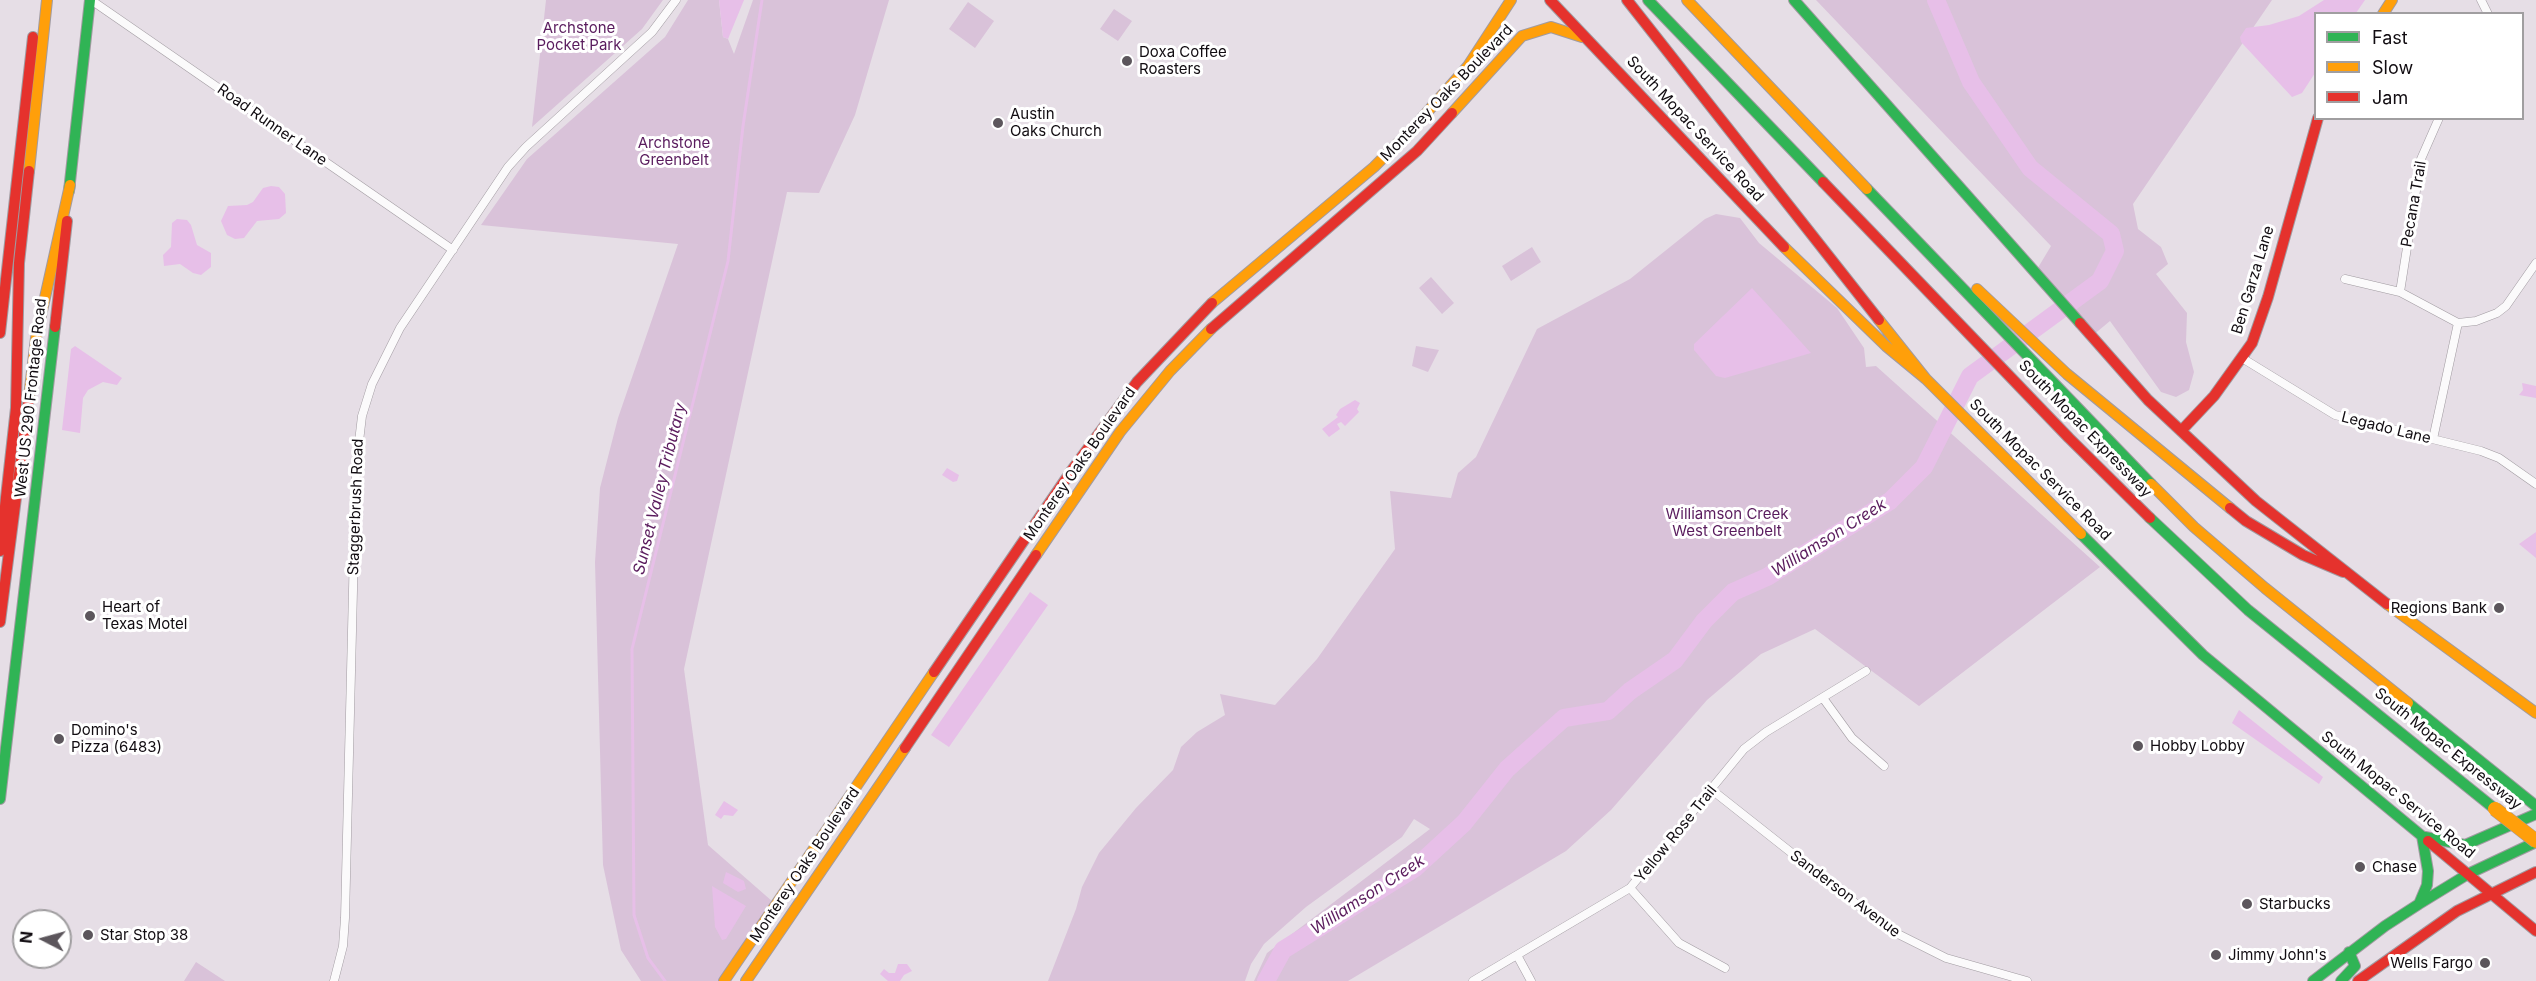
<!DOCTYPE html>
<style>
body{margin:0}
#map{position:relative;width:2536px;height:981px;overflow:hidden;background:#e6dee6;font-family:Inter,sans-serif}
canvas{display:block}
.legend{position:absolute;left:2314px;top:12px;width:210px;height:108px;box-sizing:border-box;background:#fff;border:2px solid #a09ea0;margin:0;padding:8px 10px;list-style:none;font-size:18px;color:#110c11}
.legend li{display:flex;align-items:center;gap:12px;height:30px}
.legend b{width:30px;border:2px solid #a09ea0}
.north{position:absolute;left:12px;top:909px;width:60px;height:60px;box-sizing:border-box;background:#fff;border:2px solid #a09ea0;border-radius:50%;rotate:276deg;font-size:16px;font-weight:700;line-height:24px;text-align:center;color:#110c11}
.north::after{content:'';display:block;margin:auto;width:21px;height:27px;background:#5c565c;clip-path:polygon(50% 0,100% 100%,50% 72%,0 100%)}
</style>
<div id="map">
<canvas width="2536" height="981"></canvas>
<ul class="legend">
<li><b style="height:8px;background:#30b455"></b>Fast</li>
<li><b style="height:8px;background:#ff9f0a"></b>Slow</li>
<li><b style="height:8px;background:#e5322d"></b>Jam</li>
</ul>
<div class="north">N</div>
</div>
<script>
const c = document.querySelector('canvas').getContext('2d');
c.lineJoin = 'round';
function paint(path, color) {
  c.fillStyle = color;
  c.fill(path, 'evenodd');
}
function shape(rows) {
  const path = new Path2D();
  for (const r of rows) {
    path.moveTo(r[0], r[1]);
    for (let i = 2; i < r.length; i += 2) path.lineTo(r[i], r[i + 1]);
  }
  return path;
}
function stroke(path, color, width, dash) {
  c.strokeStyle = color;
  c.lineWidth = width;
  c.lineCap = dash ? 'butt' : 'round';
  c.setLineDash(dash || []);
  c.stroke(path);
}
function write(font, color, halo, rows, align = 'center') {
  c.font = font + ' Inter,sans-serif';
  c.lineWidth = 6;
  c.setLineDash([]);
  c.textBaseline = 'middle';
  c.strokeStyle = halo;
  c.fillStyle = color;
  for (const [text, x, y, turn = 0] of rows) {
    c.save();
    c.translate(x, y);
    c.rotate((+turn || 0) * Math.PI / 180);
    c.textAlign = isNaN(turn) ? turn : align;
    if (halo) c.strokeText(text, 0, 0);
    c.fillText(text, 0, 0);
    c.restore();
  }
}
paint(shape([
 [546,0,663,0,642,29,532,127],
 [688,0,719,0,723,37,728,39,734,54,753,0,889,0,855,115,819,193,787,192,684,669,708,845,773,902,718,981,641,981,621,950,603,865,595,562,600,488,618,418,678,244,481,225,527,159,665,37],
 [1816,0,2272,0,2133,204,2138,229,2161,247,2168,264,2156,274,2187,313,2186,342,2194,372,2189,390,2176,397,2161,392,2110,321,2092,336,2036,271,2051,246],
 [968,2,994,21,975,48,949,29],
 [1114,9,1132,21,1118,41,1100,29],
 [1716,214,1740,218,1759,243,1837,308,1864,348,1866,367,1876,366,2100,567,1919,706,1815,629,1761,654,1707,700,1611,810,1566,851,1348,981,1254,981,1267,953,1430,829,1414,819,1402,837,1306,907,1264,944,1251,964,1245,981,1048,981,1076,909,1082,887,1099,853,1136,808,1173,770,1181,747,1197,732,1225,715,1220,694,1275,705,1317,659,1395,549,1390,491,1451,498,1458,473,1476,457,1537,329,1630,279,1705,219],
 [1532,247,1541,262,1511,281,1502,266],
 [1431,277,1454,303,1442,314,1419,288],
 [1416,346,1439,350,1428,372,1412,366],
 [196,962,225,981,184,981]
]), '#d9c2d9');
paint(shape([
 [719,0,744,0,728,39,723,37],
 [2324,0,2365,0,2356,13,2316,14,2315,73,2302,93,2292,97,2241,42,2240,37,2246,28,2269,25,2299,16],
 [271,186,279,187,285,194,286,213,279,219,257,221,244,238,235,239,227,235,221,221,228,206,247,205,253,202,263,188],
 [177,219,187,220,191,225,197,245,211,253,211,267,201,275,193,273,180,264,164,266,163,255,171,247,172,223],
 [1752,288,1811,353,1725,378,1716,376,1694,350,1694,344],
 [75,346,122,378,117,385,103,382,88,390,83,398,80,433,62,430,71,349],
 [2522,383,2536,386,2536,398,2519,395,2523,390],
 [1355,400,1360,403,1357,409,1359,412,1345,426,1341,422,1337,424,1340,429,1329,437,1322,429,1338,417,1336,415,1340,409],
 [947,468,959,475,957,481,953,482,942,475],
 [2536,532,2536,558,2519,544],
 [1030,592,1048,605,949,747,931,735],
 [2239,710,2323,777,2319,784,2232,723],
 [724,801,738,810,733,816,724,815,721,819,715,815],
 [726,872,744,881,746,889,738,892,723,883],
 [712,886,746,906,726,939,722,940,715,927],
 [898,964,907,964,912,971,904,975,900,981,888,981,880,974,884,969,889,973,895,973]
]), '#e7bfe8');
stroke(shape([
 [665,981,648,958,634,915,632,649,728,261,743,126,762,0]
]), '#e7bfe8', 3);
stroke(shape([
 [1266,981,1283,950,1415,868,1464,823,1507,769,1564,718,1608,711,1630,691,1675,660,1704,621,1733,592,1767,577,1890,501,1924,467,1970,376,2100,281,2115,251,2111,234,2030,168,1971,82,1936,0]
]), '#e7bfe8', 18);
const street = shape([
 [91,0,453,250],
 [2481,0,2488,14],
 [2345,279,2400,292,2458,323,2476,321,2497,313,2506,306,2536,263],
 [2400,292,2421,159,2439,118],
 [2242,358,2335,415,2481,451,2499,458,2536,484],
 [2433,439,2458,323],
 [1823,698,1852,738,1884,766],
 [1712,790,1888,929,1946,958,2027,981],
 [1630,888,1679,943,1725,968],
 [1518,957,1531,981],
 [334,981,343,946,345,918,356,467,362,416,372,384,400,328,508,167,526,147,652,32,676,0],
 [1473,981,1630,888,1744,749,1766,732,1866,671]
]);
const fast = shape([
 [1648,0,1823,182],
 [1794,0,2080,323],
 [1867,189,2151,484],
 [69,191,90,0],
 [2150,518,2248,610,2495,809],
 [2081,534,2203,655,2428,841],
 [2408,703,2536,806],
 [0,799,55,327],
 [2425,837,2465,845,2536,814],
 [2419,904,2427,885,2428,871,2422,836],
 [2313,981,2385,926,2419,904,2468,874,2536,842],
 [2341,981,2355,966,2349,952]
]);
const slow = shape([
 [1687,0,1867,189],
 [2383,14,2392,0],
 [1452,113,1522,36,1551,27,1582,37],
 [29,171,47,0],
 [1784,247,1886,346,1926,379,2081,534],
 [1977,289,2067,374,2230,508],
 [1212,303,1374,167,1414,127,1468,66,1511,0],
 [1879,320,1926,379],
 [29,397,36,338,70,185],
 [2151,484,2194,527,2265,588,2408,703],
 [1036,555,1120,432,1170,371,1211,329],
 [2387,604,2536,713],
 [724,981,934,672],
 [746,981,905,748]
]);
const jam = shape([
 [1550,0,1784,247],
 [1627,0,1879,320],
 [1823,182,2069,438,2150,518],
 [2080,323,2148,400,2256,501,2387,604],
 [55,327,67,221],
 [1211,329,1417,151,1452,113],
 [0,333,33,37],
 [2181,431,2214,396,2252,343,2268,297,2318,118],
 [2230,508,2246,521,2303,555,2343,572],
 [0,551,16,408,19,263,29,171],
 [0,622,29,397],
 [934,672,1072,470,1137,382,1212,303],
 [905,748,1036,555],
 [2428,841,2536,931],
 [2358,981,2457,911,2536,872]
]);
stroke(street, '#a19ba1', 9);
stroke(fast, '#a19ba1', 12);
stroke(slow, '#a19ba1', 12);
stroke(jam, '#a19ba1', 12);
stroke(street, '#fbfafb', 8);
stroke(fast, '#30b455', 10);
stroke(slow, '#ff9f0a', 10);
stroke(jam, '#e5322d', 10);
const slowBridge = shape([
 [2495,809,2536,841]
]);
stroke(slowBridge, '#a19ba1', 15, []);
stroke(slowBridge, '#ff9f0a', 14);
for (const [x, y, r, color] of [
 [1127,61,6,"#5c565c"],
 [998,123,6,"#5c565c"],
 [2499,608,6,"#5c565c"],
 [90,616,6,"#5c565c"],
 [59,739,6,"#5c565c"],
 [2138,746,6,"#5c565c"],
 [2360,867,6,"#5c565c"],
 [2247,904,6,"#5c565c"],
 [88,935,6,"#5c565c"],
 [2216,955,6,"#5c565c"],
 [2485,963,6,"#5c565c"]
]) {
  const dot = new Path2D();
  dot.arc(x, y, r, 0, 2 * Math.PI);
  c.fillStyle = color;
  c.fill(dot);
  stroke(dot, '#fff', 2);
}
write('15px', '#591b5d', '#fff', [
 ["Archstone",579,28],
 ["Pocket Park",579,45],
 ["Archstone",674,143],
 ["Greenbelt",674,160],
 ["Williamson Creek",1727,514],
 ["West Greenbelt",1727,531]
]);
write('15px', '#110c11', '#fff', [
 ["Doxa Coffee",1139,52],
 ["Roasters",1139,69],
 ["Austin",1010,114],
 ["Oaks Church",1010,131],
 ["Heart of",102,607],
 ["Texas Motel",102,624],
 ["Regions Bank",2487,608,"right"],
 ["Domino's",71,730],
 ["Pizza (6483)",71,747],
 ["Hobby Lobby",2150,746],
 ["Chase",2372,867],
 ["Starbucks",2259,904],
 ["Star Stop 38",100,935],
 ["Jimmy John's",2228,955],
 ["Wells Fargo",2473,963,"right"]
], 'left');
write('15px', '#110c11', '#fff', [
 ["Monterey Oaks Boulevard",1447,93,-46],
 ["Road Runner Lane",272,125,35],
 ["South Mopac Service Road",1695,129,47],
 ["Pecana Trail",2414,204,-80],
 ["Ben Garza Lane",2253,280,-73],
 ["West US 290 Frontage Road",31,398,-84],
 ["Legado Lane",2386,428,14],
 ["South Mopac Expressway",2085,429,46],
 ["Monterey Oaks Boulevard",1080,464,-55],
 ["South Mopac Service Road",2040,470,45],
 ["Staggerbrush Road",356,507,-88],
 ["South Mopac Expressway",2448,749,39],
 ["South Mopac Service Road",2398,795,39],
 ["Yellow Rose Trail",1676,834,-51],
 ["Monterey Oaks Boulevard",805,865,-56],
 ["Sanderson Avenue",1845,894,37]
]);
write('italic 16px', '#5a1b5d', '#fff', [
 ["Sunset Valley Tributary",660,489,-76],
 ["Williamson Creek",1829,538,-32],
 ["Williamson Creek",1368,895,-33]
]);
</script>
